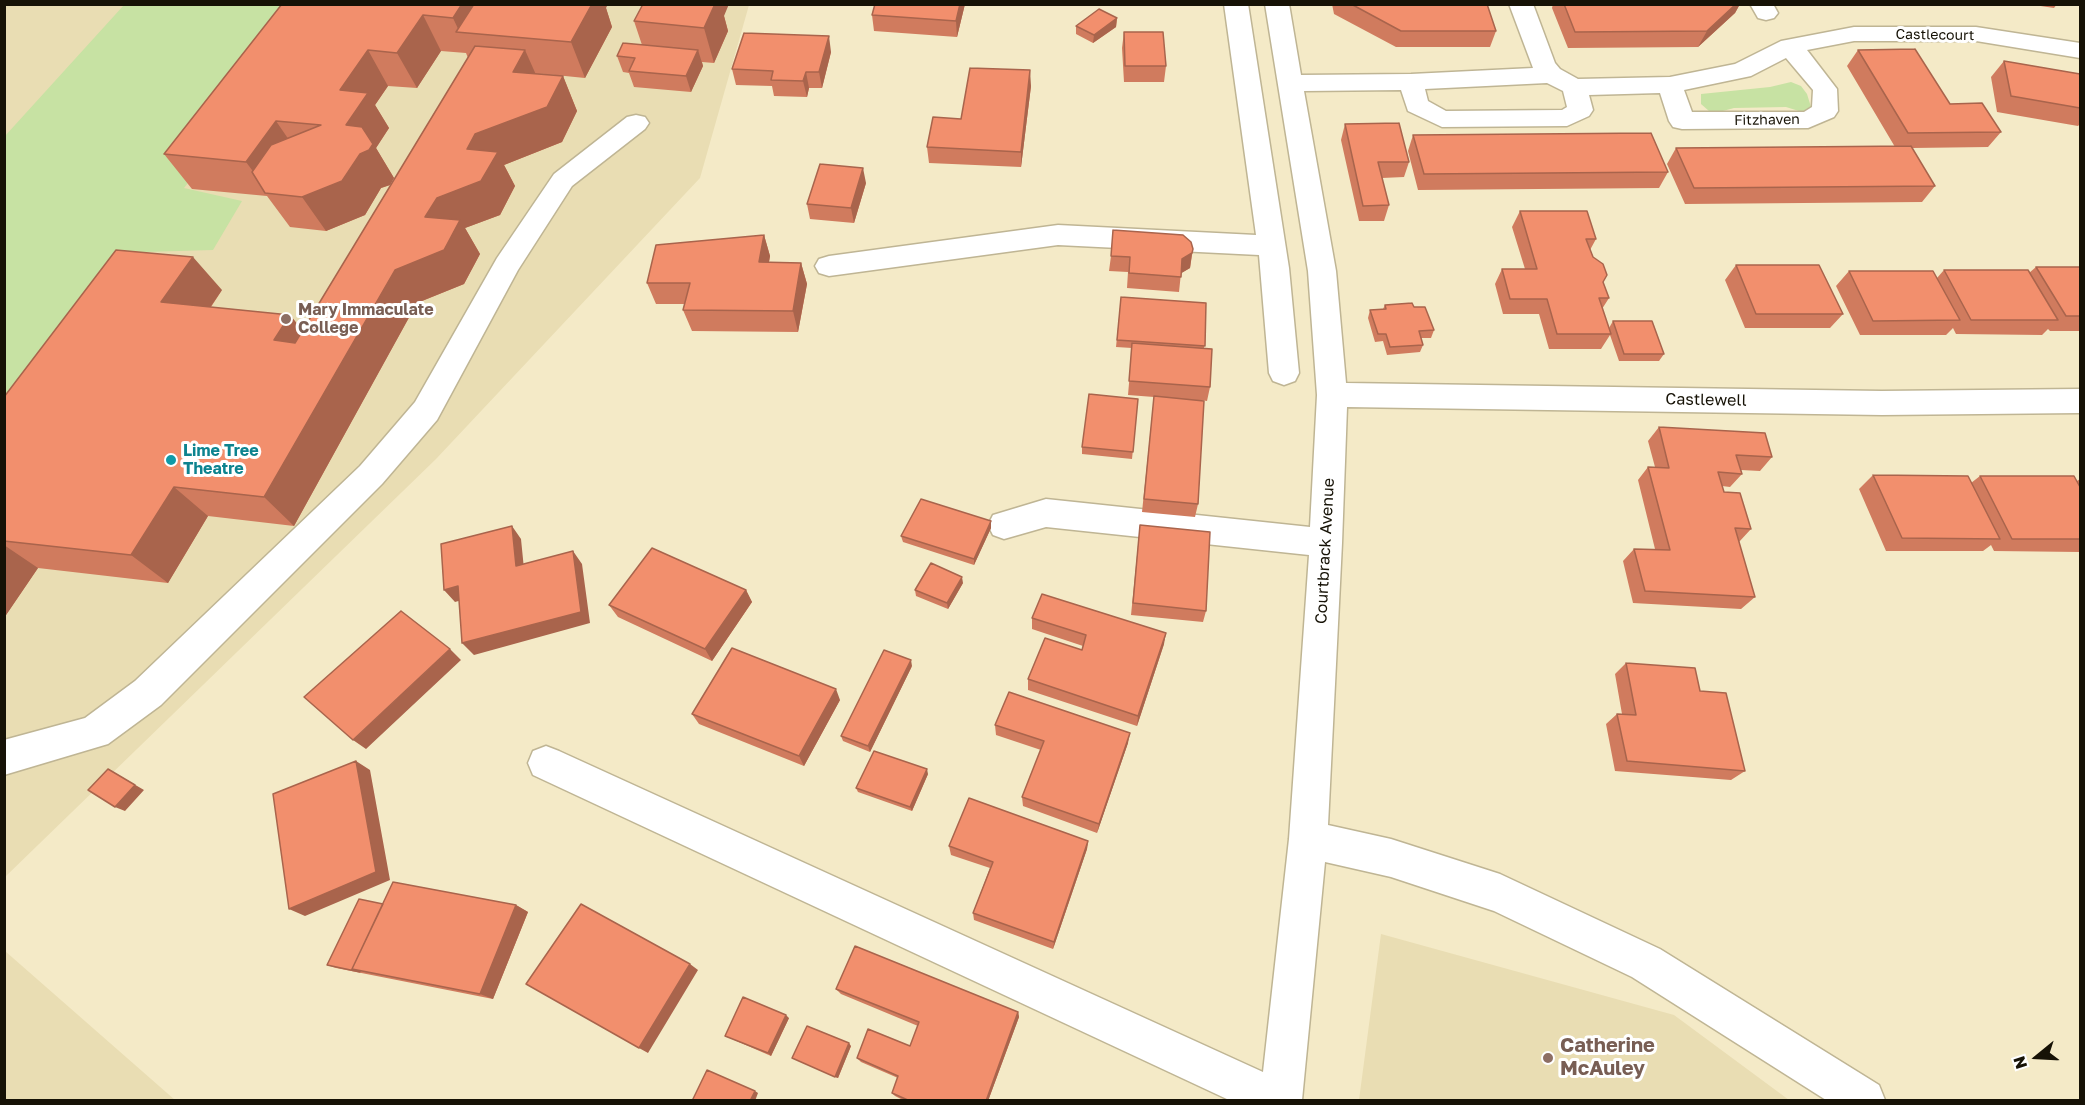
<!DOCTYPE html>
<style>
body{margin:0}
#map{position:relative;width:2085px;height:1105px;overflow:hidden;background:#f4eac7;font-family:"Golos Text",sans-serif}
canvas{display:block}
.frame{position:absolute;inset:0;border:6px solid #161206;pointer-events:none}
.north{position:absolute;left:2007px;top:1027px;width:60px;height:60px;-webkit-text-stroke:4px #fff;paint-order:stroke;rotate:252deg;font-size:16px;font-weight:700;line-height:24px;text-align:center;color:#161206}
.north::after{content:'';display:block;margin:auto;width:21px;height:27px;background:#161206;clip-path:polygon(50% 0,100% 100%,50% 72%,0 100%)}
</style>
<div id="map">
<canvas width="2085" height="1105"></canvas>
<div class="frame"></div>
<div class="north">N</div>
</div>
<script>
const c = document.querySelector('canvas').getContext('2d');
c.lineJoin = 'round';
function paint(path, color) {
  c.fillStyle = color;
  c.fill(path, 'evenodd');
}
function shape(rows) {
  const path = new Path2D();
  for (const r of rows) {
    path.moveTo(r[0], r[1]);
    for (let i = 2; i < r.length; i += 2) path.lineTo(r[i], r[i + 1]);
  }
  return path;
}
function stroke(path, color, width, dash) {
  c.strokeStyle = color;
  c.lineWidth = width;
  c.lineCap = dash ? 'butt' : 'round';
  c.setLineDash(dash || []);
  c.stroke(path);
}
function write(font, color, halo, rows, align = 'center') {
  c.font = font + ' "Golos Text",sans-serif';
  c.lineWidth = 6;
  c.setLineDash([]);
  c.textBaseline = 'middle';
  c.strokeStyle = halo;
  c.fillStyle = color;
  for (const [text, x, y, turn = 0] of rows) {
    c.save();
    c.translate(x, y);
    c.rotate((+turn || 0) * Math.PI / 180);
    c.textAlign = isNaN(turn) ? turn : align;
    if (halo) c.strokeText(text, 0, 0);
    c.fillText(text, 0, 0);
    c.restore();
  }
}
paint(shape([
 [5,5,749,5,700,178,436,459,5,877],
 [1381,934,1674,1015,1789,1100,1359,1100],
 [5,951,175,1100,5,1100]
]), '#e9ddb3');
paint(shape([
 [124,5,397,5,323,8,184,188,242,201,213,250,144,252,5,442,5,136],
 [1791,82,1801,86,1807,94,1811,107,1802,112,1786,107,1734,108,1719,112,1709,111,1701,104,1701,94,1770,87]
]), '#c7e2a3');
const minor = shape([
 [1224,4,1248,4,1289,268,1299,373,1295,381,1284,385,1273,381,1269,373,1259,255,1058,245,829,276,819,273,815,266,819,259,829,256,1058,225,1256,235,1224,4],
 [1265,4,1289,4,1301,75,1411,74,1533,68,1509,4,1533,4,1555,63,1560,69,1578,79,1670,77,1735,64,1781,41,1854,27,1976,27,2080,43,2080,58,1976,41,1854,41,1807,50,1837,89,1838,111,1834,117,1808,128,1682,129,1673,127,1669,121,1660,93,1589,95,1593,110,1589,116,1567,126,1442,127,1408,111,1401,90,1304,91,1336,271,1346,383,1882,391,2080,389,2080,413,1882,415,1347,407,1342,543,1328,825,1391,839,1500,874,1660,949,1879,1085,1885,1100,1826,1100,1632,977,1494,911,1391,877,1325,862,1302,1100,1229,1100,533,775,528,763,533,751,546,746,559,751,1263,1072,1289,839,1309,555,1046,527,1004,539,993,535,988,525,993,515,1046,499,1310,527,1317,395,1308,271,1265,4],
 [1786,58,1813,90,1812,107,1804,112,1692,112,1684,90,1751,76,1786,58],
 [1547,83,1563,91,1567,107,1562,110,1446,111,1428,101,1425,89,1547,83],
 [1750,4,1773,4,1778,13,1774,18,1766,20,1758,18,1750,4],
 [636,115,645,117,649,123,645,129,572,186,518,270,437,420,382,484,161,705,108,744,4,775,4,740,85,718,135,681,360,466,415,402,497,258,554,174,627,117,636,115]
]);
stroke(minor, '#bfb594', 3);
paint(minor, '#fff');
paint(shape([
 [282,4,606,8,612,27,585,78,535,73,563,76,577,111,562,142,504,165,515,186,500,215,465,228,480,254,464,284,417,303,294,526,208,516,168,583,38,568,4,618,4,397,222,290,211,307,290,315,303,331,468,58,466,53,441,51,417,88,388,86,375,105,389,128,376,148,394,178,390,185,381,188,365,215,326,231,290,227,267,196,192,189,164,154],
 [965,4,957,37,874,31,872,15],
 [1332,4,1487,4,1496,31,1490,47,1396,47,1334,14],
 [1553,4,1740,4,1735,13,1698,47,1568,48,1552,8],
 [2027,4,2057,4,2054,8],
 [724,16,728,31,714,63,702,62,703,66,691,92,634,87,629,73,623,72,617,56,642,45,634,21],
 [1117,18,1116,27,1093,43,1076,34,1076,26],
 [1124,32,1166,66,1164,82,1124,82,1122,48],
 [1858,50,1950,104,2001,132,1988,147,1912,148,1935,186,1922,202,1685,204,1667,164,1676,148,1895,147,1847,66],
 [831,52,822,88,809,88,807,97,774,96,772,86,736,85,732,69],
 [2004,61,2080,74,2080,124,2078,126,1997,112,1991,77],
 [1031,86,1021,167,929,163,927,147,961,119],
 [1345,124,1409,162,1404,177,1382,178,1389,205,1384,221,1359,221,1341,140],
 [1413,135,1668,172,1659,188,1418,190,1408,151],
 [866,183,854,223,810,219,807,204],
 [1520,211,1596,239,1590,250,1609,298,1602,309,1609,328,1613,321,1664,354,1659,361,1619,361,1610,335,1601,349,1549,349,1539,314,1503,314,1495,284,1502,269,1525,269,1512,227],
 [764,235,770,256,769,262,801,263,807,284,798,332,692,331,683,310,685,304,656,304,647,283],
 [1193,249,1190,268,1181,273,1179,292,1127,288,1128,272,1109,271,1111,256],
 [1736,265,1843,314,1830,328,1745,328,1725,280],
 [2036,267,2080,267,2080,331,2050,331,2048,329,2042,335,1956,334,1953,328,1946,335,1860,335,1836,286,1849,271,1937,278,1944,270,2029,273],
 [1121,297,1206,303,1204,348,1210,387,1207,401,1201,400,1198,504,1195,517,1142,512,1154,397,1128,395,1132,348,1116,347],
 [1385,305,1414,307,1434,330,1431,338,1421,338,1423,345,1420,352,1387,355,1383,341,1375,342,1368,318,1370,310,1383,309],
 [1138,399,1132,459,1082,454,1082,447],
 [1659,427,1772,457,1760,471,1741,470,1742,474,1730,487,1722,486,1724,492,1751,529,1739,542,1755,597,1741,609,1633,603,1623,561,1634,549,1655,549,1638,480,1648,467,1655,467,1648,441],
 [1873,475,1971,483,1980,476,2077,481,2080,479,2080,552,1994,551,1991,545,1983,551,1886,551,1859,489],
 [991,521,991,528,974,565,903,542,901,536],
 [1140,525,1206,611,1203,622,1131,615],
 [963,583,948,609,916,596,915,590],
 [746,590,752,602,712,661,618,617,609,605],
 [1032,618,1164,644,1137,726,1028,690,1028,679,1082,650,1083,646,1032,629],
 [1626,663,1745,771,1731,780,1615,771,1606,724,1617,714,1622,714,1615,674],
 [912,666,870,752,843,741,841,736],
 [840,700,804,766,699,724,692,714],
 [995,725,1128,743,1097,833,1023,806,1022,797,1041,750,996,735],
 [928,774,912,811,858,792,856,788],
 [1088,841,1087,849,1053,949,974,920,973,913,990,868,951,855,949,846],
 [383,904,516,905,528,912,493,999,336,968,327,965],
 [836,989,1018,1012,1019,1017,988,1101,905,1101,895,1096,892,1093,898,1078,861,1062,857,1058,910,1046,918,1026,841,994],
 [789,1018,771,1056,725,1036],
 [851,1046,838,1078,792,1058]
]), '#d07b5e');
paint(shape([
 [462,4,495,4,460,33,453,18],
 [588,4,608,4,606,8,612,27,585,78,571,42],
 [711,4,729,4,724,16,728,31,714,63,704,28],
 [960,4,965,4,957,37,956,21],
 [1736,4,1740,4,1735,13,1698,47,1707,31],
 [423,15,441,51,417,88,397,53],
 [1117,18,1116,27,1093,43,1094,35],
 [829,36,831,52,822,88,819,72],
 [368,50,388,86,375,105,389,128,376,148,394,178,390,185,381,188,365,215,326,231,302,197,346,125,340,90],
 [525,50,541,86,513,72],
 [698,50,703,66,691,92,686,76],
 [1030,70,1031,86,1021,167,1021,152],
 [806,72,809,88,807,97,803,81],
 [563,76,577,111,562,142,504,165,515,186,500,215,465,228,480,254,464,284,417,303,294,526,264,497,425,217,475,134],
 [276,121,300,156,270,194,246,162],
 [863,168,866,183,854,223,851,208],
 [764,235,770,256,765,284,759,262],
 [1192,253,1190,268,1180,274,1182,259],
 [193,257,222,290,192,334,161,302],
 [801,263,807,284,798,332,793,311],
 [290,315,316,347,274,340],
 [174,487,208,516,168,583,131,555],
 [991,521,991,528,974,565,974,559],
 [512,526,521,539,525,579,516,566],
 [4,545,38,568,4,618],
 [573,551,582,564,590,623,474,655,462,643],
 [962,577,963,583,948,609,947,603],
 [458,586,469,598,455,602,444,590],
 [746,590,752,602,712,661,705,649],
 [1166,633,1164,644,1137,726,1138,716],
 [450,649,461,660,366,749,353,740],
 [911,660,912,666,870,752,868,746],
 [836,689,840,700,804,766,799,756],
 [1130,733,1128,743,1097,833,1099,824],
 [356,761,370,770,390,880,305,916,289,909],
 [108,769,144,790,125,811,115,807],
 [927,769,928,774,912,811,910,807],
 [1088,841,1087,849,1053,949,1054,942],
 [516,905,528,912,493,999,480,994],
 [690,964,698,970,648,1053,639,1048],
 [1018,1012,1019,1017,988,1101,986,1101],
 [786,1015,789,1018,771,1056,768,1053],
 [849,1043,851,1046,838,1078,835,1077],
 [755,1091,758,1093,755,1101,750,1101]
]), '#a9644c');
const building = shape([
 [282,4,462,4,453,18,423,15,397,53,368,50,340,90,368,93,346,125,362,127,373,144,369,150,360,154,342,181,302,197,265,193,252,172,271,145,321,125,276,121,246,162,164,154,282,4],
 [474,4,592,4,571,42,456,32,474,4],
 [643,4,715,4,704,28,634,21,643,4],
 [875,4,960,4,956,21,872,15,875,4],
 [1351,4,1487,4,1496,31,1401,31,1351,4],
 [1564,4,1736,4,1707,31,1575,32,1564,4],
 [1099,9,1117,18,1094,35,1076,26,1099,9],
 [1124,32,1163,32,1166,66,1125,66,1124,32],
 [744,33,829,36,819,72,806,72,803,81,771,80,773,71,732,69,744,33],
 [623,43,698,50,686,76,629,71,635,58,617,56,623,43],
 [475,46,525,50,513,72,563,76,547,107,475,134,467,149,498,152,481,181,437,198,425,217,460,220,444,250,395,270,264,497,174,487,131,555,4,541,4,397,116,250,193,257,161,302,290,315,274,340,295,343,475,46],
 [1915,49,1950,104,1982,103,2001,132,1908,133,1858,50,1915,49],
 [2004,61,2080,74,2080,108,2011,96,2004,61],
 [970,68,1030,70,1021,152,927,147,933,117,961,119,970,68],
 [1399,123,1409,162,1378,162,1389,205,1363,206,1345,124,1399,123],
 [1651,133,1668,172,1424,174,1413,135,1651,133],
 [1911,146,1935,186,1694,188,1676,148,1911,146],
 [820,164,863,168,851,208,807,204,820,164],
 [1520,211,1587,211,1596,239,1586,239,1593,257,1603,264,1607,275,1603,282,1609,298,1599,298,1611,334,1557,334,1547,299,1510,299,1502,269,1537,269,1520,211],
 [1113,230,1183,235,1191,242,1193,249,1192,253,1182,259,1181,277,1129,273,1130,257,1111,256,1113,230],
 [764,235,759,262,801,263,793,311,683,310,690,283,647,283,656,245,764,235],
 [1736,265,1819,265,1843,314,1756,314,1736,265],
 [2036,267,2080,267,2080,316,2066,316,2036,267],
 [1944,270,2028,270,2058,320,1971,320,1944,270],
 [1849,271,1933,271,1960,320,1873,321,1849,271],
 [1121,297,1206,303,1205,346,1117,340,1121,297],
 [1412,303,1414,307,1425,307,1434,330,1419,331,1423,345,1390,347,1386,334,1378,334,1370,310,1386,309,1385,305,1412,303],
 [1613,321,1652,321,1664,354,1624,354,1613,321],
 [1132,343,1212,349,1210,387,1129,381,1132,343],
 [1089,394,1138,399,1133,452,1082,447,1089,394],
 [1154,396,1204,401,1198,504,1144,499,1154,396],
 [1659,427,1765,433,1772,457,1736,455,1742,474,1718,472,1724,492,1740,493,1751,529,1735,528,1755,597,1645,591,1634,549,1670,550,1648,467,1669,468,1659,427],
 [1873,475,1968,476,2000,539,1902,538,1873,475],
 [1980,476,2074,476,2080,487,2080,539,2012,539,1980,476],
 [921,499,991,521,974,559,901,536,921,499],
 [1140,525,1210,532,1206,611,1133,603,1140,525],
 [512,526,516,566,573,551,581,612,462,643,458,586,444,590,441,544,512,526],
 [652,548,746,590,705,649,609,605,652,548],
 [931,563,962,577,947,603,915,590,931,563],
 [1042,594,1166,633,1138,716,1028,679,1045,638,1082,650,1086,635,1032,618,1042,594],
 [401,611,450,649,353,740,304,697,401,611],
 [732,648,836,689,799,756,692,714,732,648],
 [884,650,911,660,868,746,841,736,884,650],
 [1626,663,1695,668,1700,691,1726,693,1745,771,1627,761,1617,714,1636,715,1626,663],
 [1009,692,1130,733,1099,824,1022,797,1044,741,995,725,1009,692],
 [874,751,927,769,910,807,856,788,874,751],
 [356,761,376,872,289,909,273,794,356,761],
 [108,769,135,785,115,807,88,790,108,769],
 [969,798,1088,841,1054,942,973,913,993,862,949,846,969,798],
 [393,882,516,905,480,994,352,969,393,882],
 [359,899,383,904,352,969,360,972,327,965,359,899],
 [581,904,690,964,639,1048,526,984,581,904],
 [855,946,1018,1012,986,1101,910,1101,892,1093,898,1076,857,1058,868,1029,910,1046,919,1022,836,989,855,946],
 [743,997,786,1015,768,1053,725,1036,743,997],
 [807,1026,849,1043,835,1077,792,1058,807,1026],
 [707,1070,755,1091,750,1101,692,1101,707,1070]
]);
paint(building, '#f28f6d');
stroke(building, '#a9644c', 1.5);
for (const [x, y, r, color] of [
 [286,319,6,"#8d6e63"],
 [171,460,6,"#0f9aa8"],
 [1548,1058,6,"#8d6e63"]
]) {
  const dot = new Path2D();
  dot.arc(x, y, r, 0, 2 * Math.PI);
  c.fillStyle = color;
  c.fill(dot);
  stroke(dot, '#fff', 2);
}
write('14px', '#161206', '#fff', [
 ["Castlecourt",1935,35,1],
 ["Fitzhaven",1767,120,-1]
]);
write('bold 16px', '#785e54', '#fff', [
 ["Mary Immaculate",298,310],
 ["College",298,328]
], 'left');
write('16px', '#161206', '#fff', [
 ["Castlewell",1706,400,1],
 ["Courtbrack Avenue",1325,551,-87]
]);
write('bold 16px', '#0d838f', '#fff', [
 ["Lime Tree",183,451],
 ["Theatre",183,469]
], 'left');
write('bold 20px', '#785e54', '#fff', [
 ["Catherine",1560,1046],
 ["McAuley",1560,1069]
], 'left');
</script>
